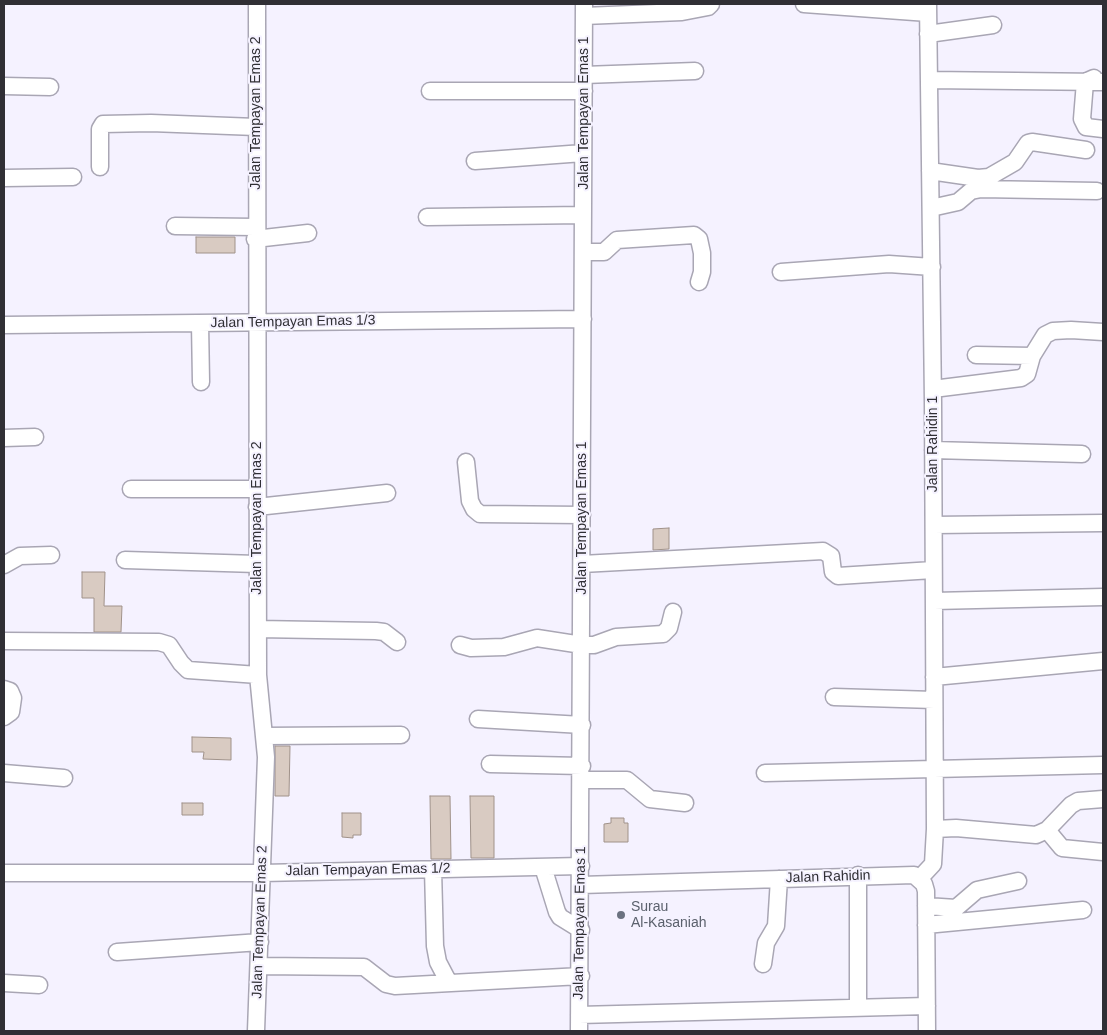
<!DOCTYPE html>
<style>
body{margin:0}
#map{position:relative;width:1107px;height:1035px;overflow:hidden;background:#f5f2ff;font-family:Helvetica,sans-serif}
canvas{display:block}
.frame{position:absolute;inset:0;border:5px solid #302f35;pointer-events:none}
</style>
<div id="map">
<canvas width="1107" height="1035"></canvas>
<div class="frame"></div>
</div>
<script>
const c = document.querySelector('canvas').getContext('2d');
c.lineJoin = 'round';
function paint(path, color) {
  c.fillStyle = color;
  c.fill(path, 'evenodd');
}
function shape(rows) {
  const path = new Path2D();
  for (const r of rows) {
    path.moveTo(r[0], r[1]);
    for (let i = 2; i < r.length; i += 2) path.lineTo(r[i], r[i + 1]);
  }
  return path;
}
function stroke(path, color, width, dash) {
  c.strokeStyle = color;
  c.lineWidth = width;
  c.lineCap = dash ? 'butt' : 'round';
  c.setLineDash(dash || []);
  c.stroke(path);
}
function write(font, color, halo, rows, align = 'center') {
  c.font = font + ' Helvetica,sans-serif';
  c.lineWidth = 4;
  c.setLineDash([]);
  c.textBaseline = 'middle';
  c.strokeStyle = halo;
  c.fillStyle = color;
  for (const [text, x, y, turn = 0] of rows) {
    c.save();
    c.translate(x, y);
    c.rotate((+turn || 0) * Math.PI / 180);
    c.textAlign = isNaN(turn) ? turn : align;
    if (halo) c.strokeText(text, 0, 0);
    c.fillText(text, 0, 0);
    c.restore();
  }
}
const building = shape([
 [196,237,235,237,235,253,196,253,196,237],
 [669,528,669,549,653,550,653,529,669,528],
 [82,572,105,572,104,606,122,606,121,632,94,632,94,598,82,598,82,572],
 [192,737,231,738,231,760,203,759,204,752,192,752,192,737],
 [275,746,290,746,289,796,275,796,275,746],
 [430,796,450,796,451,859,431,859,430,796],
 [470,796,494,796,494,858,471,858,470,796],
 [182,803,203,803,203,815,182,815,182,803],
 [342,813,361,813,361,835,353,835,353,838,342,837,342,813],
 [611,818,624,818,624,823,628,823,628,842,604,842,604,824,611,823,611,818]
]);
paint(building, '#d9cbc2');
stroke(building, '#a0928a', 1);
const minor = shape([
 [804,4,928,13],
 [584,16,682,12,708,7,711,4],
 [928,34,993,25],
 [584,75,695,71],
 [1094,78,1085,82,1082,119,1086,127,1103,129],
 [929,80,1103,82],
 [4,86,50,87],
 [430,91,584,91],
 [475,161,583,153],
 [100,167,100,129,103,124,151,123,256,127],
 [930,171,978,178,989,177,1015,162,1028,143,1032,142,1086,150],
 [4,178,73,177],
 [931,208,958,202,971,191,981,189,1097,191],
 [427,217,583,215],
 [175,226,255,227],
 [255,239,308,233],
 [583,252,604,252,617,240,694,235,699,239,702,253,702,272,699,282],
 [781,272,889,264,932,267],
 [200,323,201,382],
 [4,325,583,319],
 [976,355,1032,356],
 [933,389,1021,378,1027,374,1032,356,1045,335,1053,331,1071,330,1103,332],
 [4,438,35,437],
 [933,450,1082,454],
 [466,462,470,501,474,509,480,514,582,515],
 [131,489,257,489],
 [257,507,387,493],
 [934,525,1103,523],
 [125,560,257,564],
 [582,564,823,551,831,556,833,572,838,576,933,570],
 [4,565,20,556,51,555],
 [934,601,1103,597],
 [258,629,376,631,384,632,397,642],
 [4,641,159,642,169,645,181,663,188,670,258,675],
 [460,645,471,648,504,647,537,638,582,645,594,645,616,637,663,634,669,628,673,612],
 [934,677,1103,661],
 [4,689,10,691,13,698,11,712,4,717],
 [834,697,934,700],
 [478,719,582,725],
 [264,736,401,735],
 [490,764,582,766],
 [4,773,64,778],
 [765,773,1103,765],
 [581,780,627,780,650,799,685,803],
 [935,829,956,828,1036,835,1047,830,1071,805,1078,801,1103,799],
 [1047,830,1062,848,1103,852],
 [543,867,557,912,560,917,581,930],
 [433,869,435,946,438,962,449,983],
 [4,873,262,873,581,866],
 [858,875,858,1007],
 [920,878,933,864,935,829,933,402,928,4],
 [581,885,914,875,924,884,926,891,927,1031],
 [926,906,956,908,977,890,1018,881],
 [926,925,1083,910],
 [117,952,260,942],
 [763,964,766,943,776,926,779,879],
 [259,966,364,967,386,984,395,986,581,976],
 [4,983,39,985],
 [579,1015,927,1006],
 [256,1031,266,757,258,675,257,4],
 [579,1031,584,4]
]);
stroke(minor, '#a9a6b4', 19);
stroke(minor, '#fff', 16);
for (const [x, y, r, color] of [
 [621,915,5,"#6b7280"]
]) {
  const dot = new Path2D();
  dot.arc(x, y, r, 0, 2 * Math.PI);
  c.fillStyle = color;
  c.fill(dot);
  stroke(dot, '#f5f2ff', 2);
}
write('14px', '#302f35', '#f5f2ff', [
 ["Jalan Tempayan Emas 2",256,113,-90],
 ["Jalan Tempayan Emas 1",584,113,-90],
 ["Jalan Tempayan Emas 1/3",293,322,-1],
 ["Jalan Rahidin 1",933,444,-90],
 ["Jalan Tempayan Emas 2",257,518,-90],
 ["Jalan Tempayan Emas 1",582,518,-90],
 ["Jalan Tempayan Emas 1/2",368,870,-1],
 ["Jalan Rahidin",828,877,-2],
 ["Jalan Tempayan Emas 2",260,922,-88],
 ["Jalan Tempayan Emas 1",580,923,-89]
]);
write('14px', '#5b616d', '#f5f2ff', [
 ["Surau",631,907],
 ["Al-Kasaniah",631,923]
], 'left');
</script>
